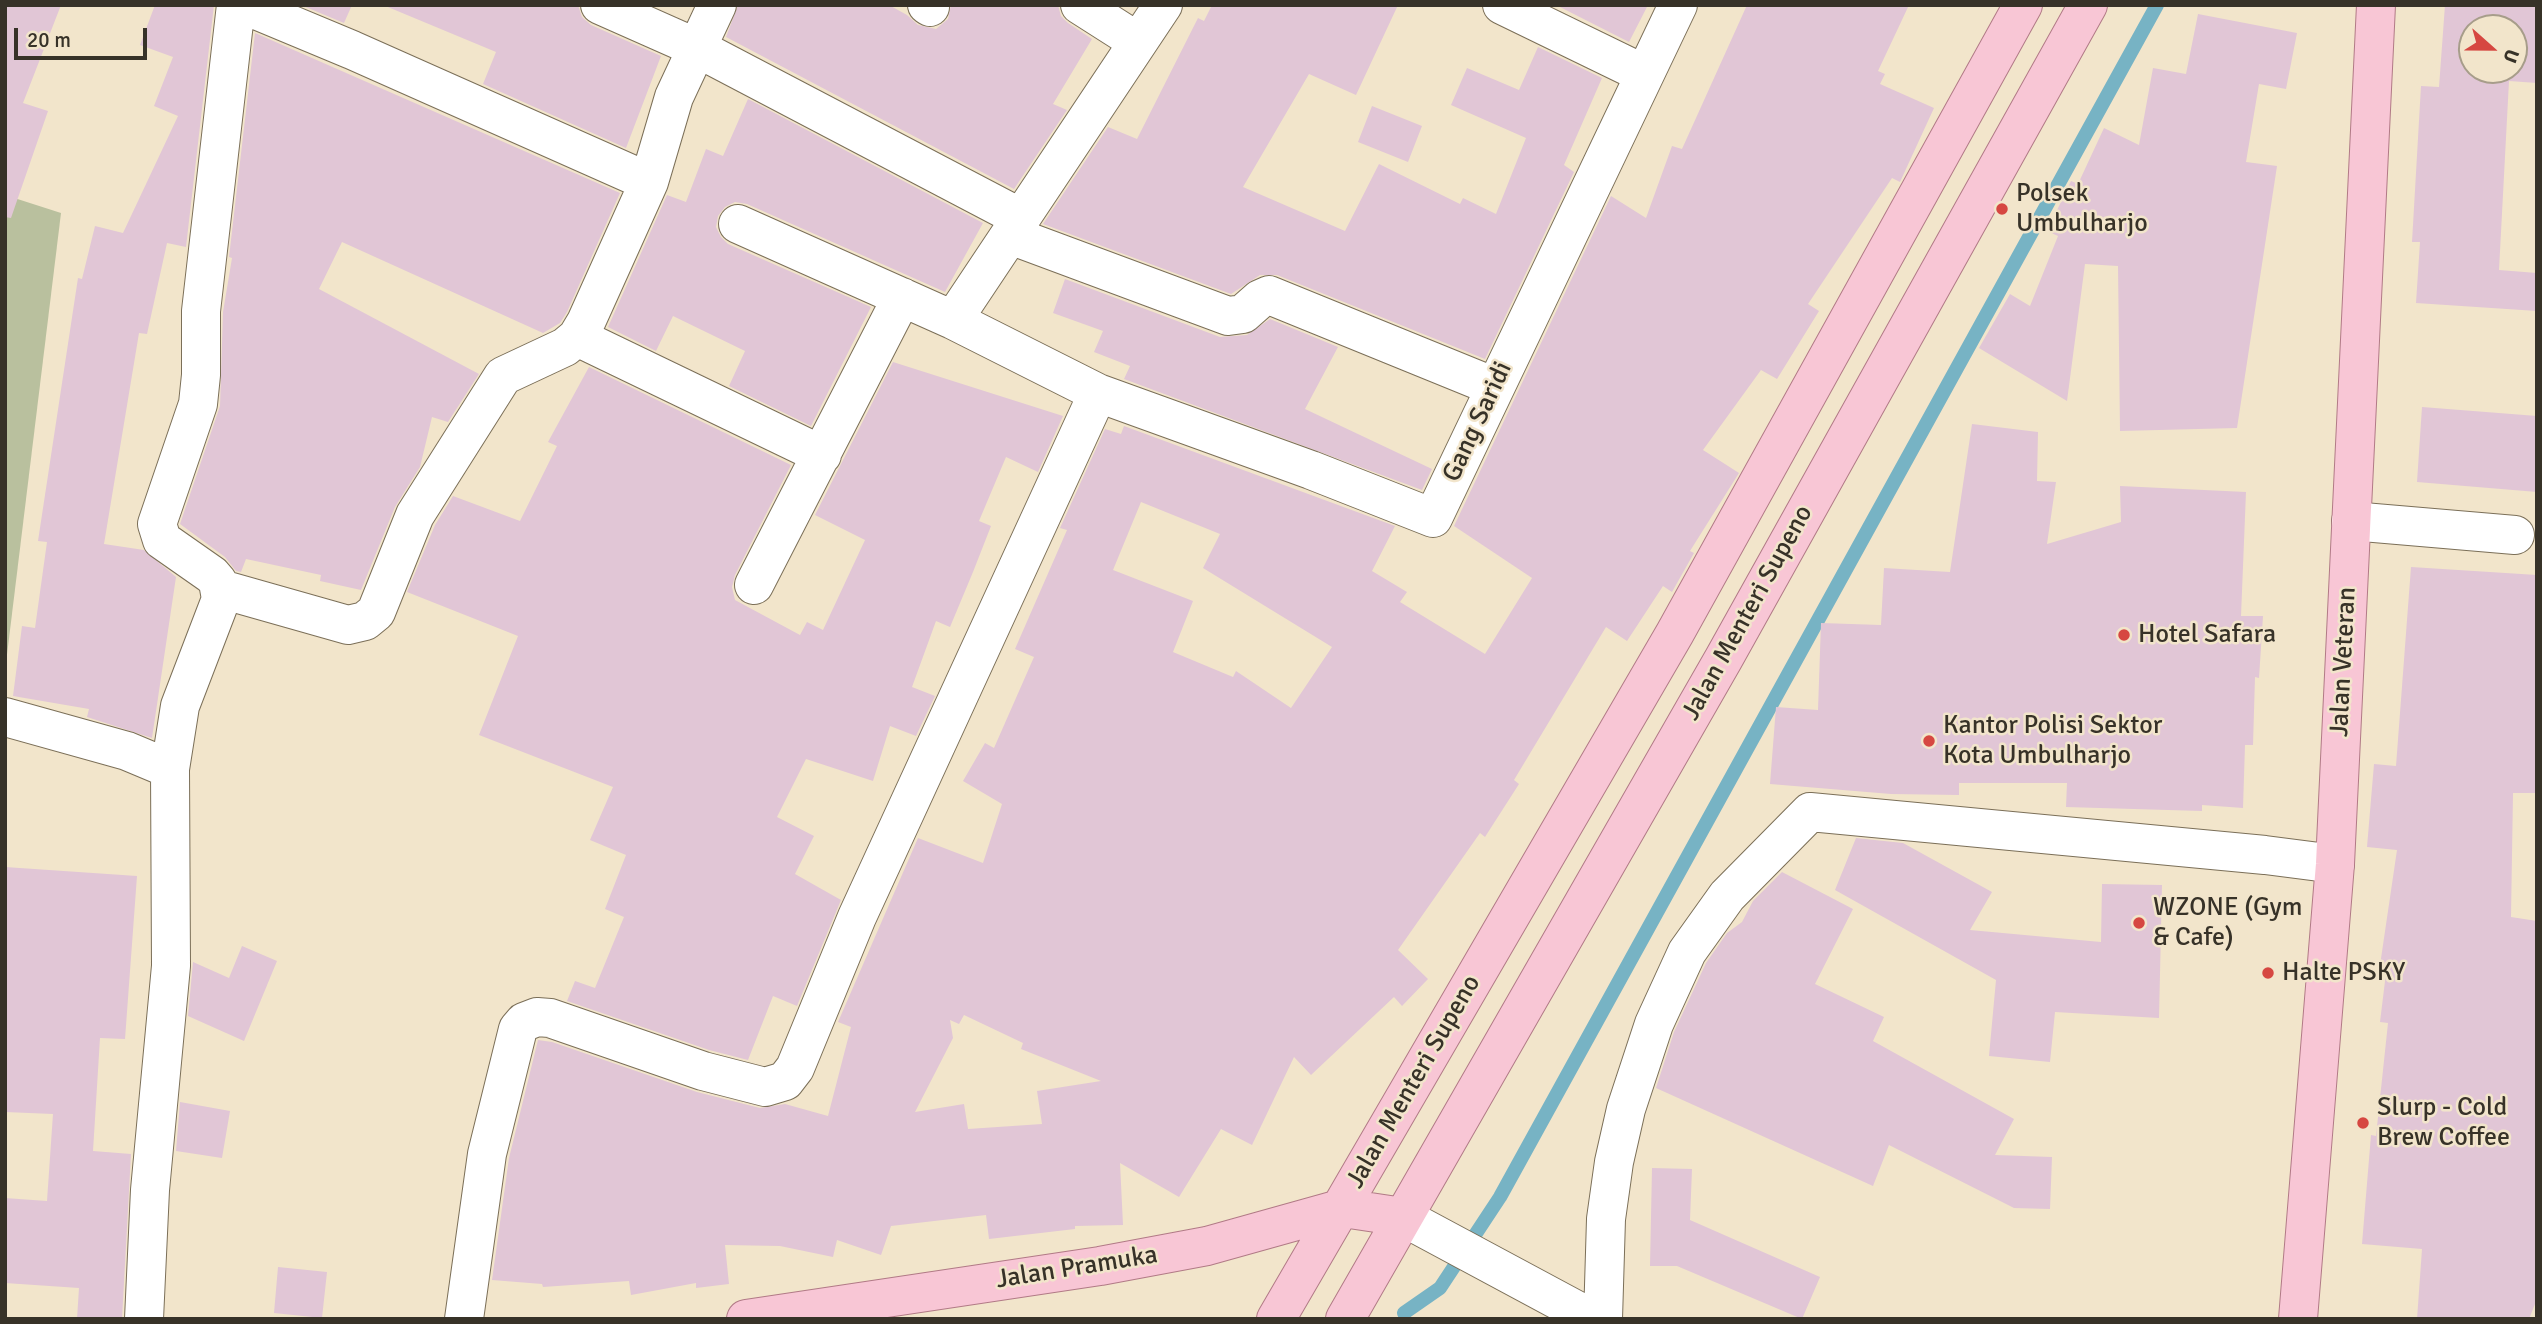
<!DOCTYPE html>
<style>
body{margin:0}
#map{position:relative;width:2542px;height:1324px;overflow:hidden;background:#f2e5cb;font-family:Signika,sans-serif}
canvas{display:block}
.frame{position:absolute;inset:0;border:7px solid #373228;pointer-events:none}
.north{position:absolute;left:2458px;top:14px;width:70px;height:70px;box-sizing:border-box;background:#f2e5cb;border:2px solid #a79d8a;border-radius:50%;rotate:111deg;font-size:19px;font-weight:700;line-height:28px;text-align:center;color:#373228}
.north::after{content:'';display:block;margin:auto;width:24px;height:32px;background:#d64741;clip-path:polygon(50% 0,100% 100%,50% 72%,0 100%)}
.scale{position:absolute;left:14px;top:28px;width:133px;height:32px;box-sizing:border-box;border:4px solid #373228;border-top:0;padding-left:9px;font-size:21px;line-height:24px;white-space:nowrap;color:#373228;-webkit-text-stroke:5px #f2e5cb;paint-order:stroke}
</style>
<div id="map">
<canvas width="2542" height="1324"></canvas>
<div class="frame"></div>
<div class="north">U</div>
<div class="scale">20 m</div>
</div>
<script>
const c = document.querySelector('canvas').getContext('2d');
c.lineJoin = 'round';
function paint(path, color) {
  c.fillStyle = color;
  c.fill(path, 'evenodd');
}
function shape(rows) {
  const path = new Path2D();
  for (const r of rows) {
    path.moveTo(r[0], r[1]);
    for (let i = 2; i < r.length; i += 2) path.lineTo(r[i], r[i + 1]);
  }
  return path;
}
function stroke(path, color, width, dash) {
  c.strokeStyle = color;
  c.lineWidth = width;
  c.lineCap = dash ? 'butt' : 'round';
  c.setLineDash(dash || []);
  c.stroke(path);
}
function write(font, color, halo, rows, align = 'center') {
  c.font = font + ' Signika,sans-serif';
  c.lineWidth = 5;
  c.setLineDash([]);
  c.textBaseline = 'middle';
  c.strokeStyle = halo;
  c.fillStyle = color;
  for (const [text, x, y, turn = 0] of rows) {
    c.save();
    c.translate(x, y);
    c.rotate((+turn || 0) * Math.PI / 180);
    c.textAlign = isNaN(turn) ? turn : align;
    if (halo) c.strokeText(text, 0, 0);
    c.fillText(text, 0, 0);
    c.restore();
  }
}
paint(shape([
 [5,195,61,213,5,671]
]), '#b9c09e');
stroke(shape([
 [1404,1313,1440,1288,1500,1197,2157,5]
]), '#77b3c4', 14);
paint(shape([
 [5,5,61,5,23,103,48,111,11,218,5,217],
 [155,5,214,5,186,247,167,243,147,334,139,333,104,544,144,550,176,577,152,738,87,717,89,709,13,696,22,626,35,628,47,542,38,541,78,278,82,279,95,226,123,233,178,116,154,106,173,57,140,45],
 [301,5,352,5,344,23],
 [383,5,578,5,582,17,591,25,661,56,626,148,483,84,496,52],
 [738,5,889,5,907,15,918,25,936,29,948,19,951,5,1058,5,1061,16,1068,23,1092,39,1053,104,1067,110,1014,189,726,37],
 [1212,5,1398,5,1356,95,1309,74,1243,187,1345,231,1379,164,1460,204,1463,198,1496,214,1526,138,1451,105,1467,68,1519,90,1538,47,1602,78,1564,165,1574,172,1485,359,1277,275,1260,275,1231,294,1043,224,1108,127,1137,139,1198,18,1204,21],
 [1556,5,1648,5,1629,42],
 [1747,5,1909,5,1878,71,1885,74,1880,84,1934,108,1900,182,1892,178,1808,304,1819,311,1777,379,1761,370,1703,450,1739,473,1690,551,1694,553,1672,592,1663,586,1627,641,1606,627,1514,780,1519,784,1485,837,1480,833,1398,950,1428,979,1402,1006,1394,997,1311,1075,1294,1057,1252,1145,1221,1129,1179,1197,1120,1163,1123,1225,1075,1226,1075,1229,989,1239,986,1215,891,1226,881,1255,837,1240,833,1257,780,1246,725,1245,729,1284,696,1288,696,1283,631,1295,629,1281,543,1287,542,1284,492,1280,509,1158,538,1040,552,1042,697,1092,760,1108,785,1104,828,1116,851,1027,838,1022,918,838,983,863,1002,804,963,781,985,743,994,748,1034,657,1015,649,1067,530,1060,528,1105,429,1121,434,1124,426,1395,526,1372,571,1407,592,1400,602,1485,654,1532,578,1454,526,1611,196,1646,218,1672,146,1682,149],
 [1141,502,1220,534,1203,568,1332,647,1291,708,1236,671,1233,677,1173,652,1193,601,1113,570],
 [964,1015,1023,1043,1021,1049,1101,1081,1037,1091,1042,1124,968,1129,964,1104,915,1112,953,1038,950,1020,959,1024],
 [2445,5,2537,5,2537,83,2509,81,2499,270,2537,273,2537,311,2416,303,2420,242,2412,242,2421,86,2439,87],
 [2472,28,2514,28,2514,70,2472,70],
 [2198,14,2297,33,2286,89,2259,84,2246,162,2277,166,2237,428,2120,431,2118,266,2085,264,2067,401,1979,348,2010,294,2030,306,2058,236,2047,231,2071,181,2078,184,2104,128,2139,145,2153,68,2186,74],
 [255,33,620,193,567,312,560,323,543,333,342,242,319,289,479,374,448,422,432,417,420,467,395,507,361,590,320,581,321,575,246,559,241,572,236,571,225,557,180,524,220,406,223,312,232,258,229,257],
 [748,99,983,223,945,292,747,204,735,202,725,207,718,216,716,227,721,237,728,244,871,307,811,426,729,386,745,351,673,316,656,351,608,327,667,195,686,202,706,149,723,156],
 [1372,106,1422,126,1408,162,1358,142],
 [1065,279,1220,337,1247,335,1270,319,1338,347,1305,409,1432,469,1422,490,1124,379,1130,366,1094,352,1103,331,1053,313],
 [893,362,1063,416,1038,472,1006,457,979,521,991,526,973,572,950,627,936,621,912,687,935,696,916,736,890,726,873,781,806,759,777,817,814,836,795,874,841,900,797,1006,773,996,748,1060,709,1050,567,1001,575,981,595,988,624,917,605,909,626,855,590,840,613,787,479,735,518,636,407,592,435,525,453,496,520,521,557,446,548,442,589,367,791,465,735,575,732,587,735,600,800,635,807,622,823,630,865,540,815,515],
 [2422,407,2537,416,2537,492,2417,482],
 [1972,424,2038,432,2037,481,2056,482,2047,544,2121,522,2120,486,2246,492,2241,616,2263,616,2259,678,2255,677,2253,745,2245,745,2243,808,2202,805,2202,811,2066,807,2067,783,1959,783,1959,795,1891,794,1770,784,1776,707,1818,710,1821,623,1881,625,1884,568,1950,572],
 [2411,567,2537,575,2537,793,2513,793,2511,917,2537,921,2537,1299,2529,1319,2417,1319,2422,1249,2362,1244,2371,1135,2376,1136,2388,1023,2380,1022,2386,973,2379,972,2397,850,2367,847,2374,764,2396,766],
 [1856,838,1903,843,1992,892,1970,930,2101,942,2102,884,2162,885,2159,1018,2055,1012,2050,1062,1989,1056,1996,980,1835,890],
 [5,867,137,876,125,1039,100,1038,93,1151,131,1154,122,1319,77,1319,79,1288,5,1283,5,1198,47,1201,53,1114,5,1112],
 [1782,872,1853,909,1815,984,1884,1017,1873,1041,2014,1119,1995,1155,2052,1157,2050,1209,2014,1208,1889,1145,1873,1186,1656,1088,1674,1032,1706,963,1727,933,1742,922,1753,901],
 [242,946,277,961,244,1041,188,1016,193,962,229,978],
 [180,1102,230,1111,222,1158,176,1151],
 [1652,1168,1692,1169,1690,1220,1820,1277,1802,1319,1677,1266,1650,1266],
 [278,1267,327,1272,322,1318,274,1313]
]), '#e1c6d6');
const minor = shape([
 [244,5,352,50,649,182],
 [600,5,697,48,1021,218],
 [927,5,930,7],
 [1080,5,1138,42],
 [1502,5,1644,74],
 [1010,235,1228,316,1243,314,1260,299,1269,295,1495,387],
 [953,320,1163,5],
 [577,337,822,455],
 [1098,393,1311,470,1433,518,1678,5],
 [2351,521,2515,535],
 [754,585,902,297],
 [221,589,348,625,365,621,376,612,415,515,503,376,565,347,577,337,586,322,649,182,674,97,717,5],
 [5,717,127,751,170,769],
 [1403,1217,1593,1319],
 [144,1319,150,1190,171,966,170,769,180,706,221,599,218,582,212,575,162,540,157,524,198,404,201,375,201,311,236,5],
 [464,1319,487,1154,518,1029,524,1022,537,1017,550,1018,703,1071,765,1087,785,1081,795,1068,857,917,1098,393,953,320,738,224],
 [1603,1319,1606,1219,1614,1162,1626,1109,1654,1024,1687,952,1727,896,1810,812,2265,855,2335,864]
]);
const major = shape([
 [746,1319,1100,1266,1207,1246,1343,1208,1403,1217],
 [1276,1319,1675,633,2023,5],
 [1345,1319,1724,658,2088,5],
 [2298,1319,2335,864,2376,5]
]);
stroke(minor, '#7b6f58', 40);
stroke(major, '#b17a86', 40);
stroke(minor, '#fff', 38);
stroke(major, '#f8c6d5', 38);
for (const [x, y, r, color] of [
 [2002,209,7,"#d64741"],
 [2124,635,7,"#d64741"],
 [1929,741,7,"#d64741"],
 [2139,923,7,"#d64741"],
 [2268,973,7,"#d64741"],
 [2363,1123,7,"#d64741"]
]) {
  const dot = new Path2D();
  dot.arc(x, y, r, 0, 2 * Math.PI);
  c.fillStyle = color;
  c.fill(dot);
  stroke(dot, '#f2e5cb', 2.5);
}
write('26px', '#373228', '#f2e5cb', [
 ["Polsek",2016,194],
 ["Umbulharjo",2016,224],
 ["Hotel Safara",2138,635],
 ["Kantor Polisi Sektor",1943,726],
 ["Kota Umbulharjo",1943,756],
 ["WZONE (Gym",2153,908],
 ["& Cafe)",2153,938],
 ["Halte PSKY",2282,973],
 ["Slurp - Cold",2377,1108],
 ["Brew Coffee",2377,1138]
], 'left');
write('26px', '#373228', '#f2e5cb', [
 ["Gang Saridi",1478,422,-65],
 ["Jalan Menteri Supeno",1748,613,-61],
 ["Jalan Veteran",2344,662,-87],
 ["Jalan Menteri Supeno",1414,1082,-60],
 ["Jalan Pramuka",1077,1268,-9]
]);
</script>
